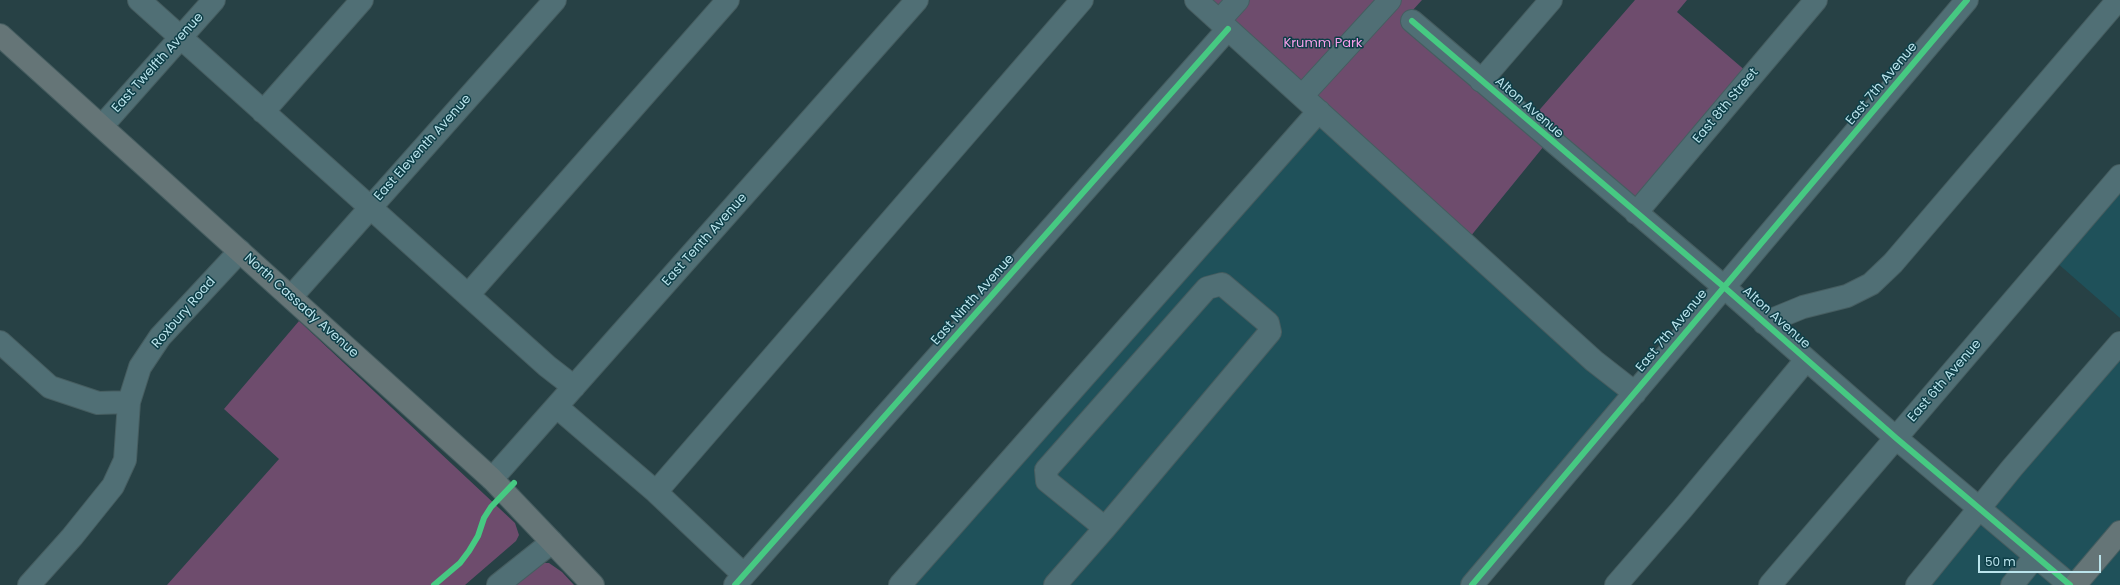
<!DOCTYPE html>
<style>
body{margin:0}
#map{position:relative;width:2120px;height:585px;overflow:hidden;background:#274145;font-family:Poppins,sans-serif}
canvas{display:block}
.scale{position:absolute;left:1978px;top:555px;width:123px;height:18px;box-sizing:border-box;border:2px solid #bbe4ec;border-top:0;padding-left:5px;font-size:12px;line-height:14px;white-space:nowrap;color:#bbe4ec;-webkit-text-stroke:3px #0d3e47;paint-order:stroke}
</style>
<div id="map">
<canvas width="2120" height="585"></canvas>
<div class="scale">50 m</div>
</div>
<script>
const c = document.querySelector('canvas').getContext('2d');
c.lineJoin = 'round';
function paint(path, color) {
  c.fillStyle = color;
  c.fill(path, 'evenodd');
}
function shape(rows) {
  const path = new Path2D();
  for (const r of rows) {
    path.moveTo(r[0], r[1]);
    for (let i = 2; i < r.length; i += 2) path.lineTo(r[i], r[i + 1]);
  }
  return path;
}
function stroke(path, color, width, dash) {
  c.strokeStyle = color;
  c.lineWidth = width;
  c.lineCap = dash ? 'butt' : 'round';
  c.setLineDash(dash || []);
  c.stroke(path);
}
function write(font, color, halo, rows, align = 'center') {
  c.font = font + ' Poppins,sans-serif';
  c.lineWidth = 3;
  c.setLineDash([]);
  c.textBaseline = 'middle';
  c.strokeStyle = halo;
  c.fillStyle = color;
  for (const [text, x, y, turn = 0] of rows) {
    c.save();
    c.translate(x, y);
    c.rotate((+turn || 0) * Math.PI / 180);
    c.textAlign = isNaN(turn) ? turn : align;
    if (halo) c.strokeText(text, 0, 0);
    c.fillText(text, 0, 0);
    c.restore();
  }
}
paint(shape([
 [1326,106,1635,390,1468,585,902,585],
 [2120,170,2120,318,2048,255],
 [2120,348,2120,585,1917,585]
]), '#1f515a');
paint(shape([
 [1210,0,1422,0,1402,22,1544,146,1470,237],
 [1635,0,1687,0,1677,12,1747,72,1635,202,1535,115],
 [299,321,515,523,519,535,516,541,465,585,167,585,279,459,224,409],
 [535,563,549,563,562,572,574,585,508,585]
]), '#6e4c6d');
const minor = shape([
 [139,0,547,366,574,387],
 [1196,0,1594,361,1635,393],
 [1219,21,1238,0],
 [1412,21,1724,287,1896,438,2070,585],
 [1481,81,1551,0],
 [1302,96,1390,0],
 [263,112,362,0],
 [102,126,214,0],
 [1636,213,1816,0],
 [468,295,728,0],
 [291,297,555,0],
 [1764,323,1803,307,1847,296,1871,284,1893,263,2118,0],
 [0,342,50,387,98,403,129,402],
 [557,407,656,492,744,575],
 [492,479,917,0],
 [656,492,1082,0],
 [29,585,72,537,113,486,125,460,129,402,140,367,160,337,240,251],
 [498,585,552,542],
 [735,585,1228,29],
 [900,585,1319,111],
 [1055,585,1105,528,1270,332,1268,323,1222,284,1207,288,1046,470,1047,481,1105,528],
 [1472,585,1967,0],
 [1616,585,1682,509,1806,360],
 [1770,585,2120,176],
 [1917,585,2012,468,2120,343],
 [2012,585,2035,557]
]);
const major = shape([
 [0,35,492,479,593,585],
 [2075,585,2120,532]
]);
stroke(minor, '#465d60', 24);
stroke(major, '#465d60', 24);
stroke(minor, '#506f75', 22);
stroke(major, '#657577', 22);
stroke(shape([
 [1412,21,1724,287,1896,438,2070,585],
 [434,585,460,563,469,551,478,536,484,518,491,507,514,483],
 [735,585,1228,29],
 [1472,585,1967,0]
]), '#46c982', 6);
write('13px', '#f6a0ea', '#0d3e47', [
 ["Krumm Park",1323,44]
]);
write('13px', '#bbe4ec', '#0d3e47', [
 ["East Twelfth Avenue",158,63,-48],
 ["East 7th Avenue",1882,84,-50],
 ["East 8th Street",1726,106,-50],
 ["Alton Avenue",1529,108,41],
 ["East Eleventh Avenue",423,148,-48],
 ["East Tenth Avenue",705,240,-48],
 ["East Ninth Avenue",973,300,-48],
 ["North Cassady Avenue",301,306,42],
 ["Roxbury Road",184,313,-49],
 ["Alton Avenue",1776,318,42],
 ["East 7th Avenue",1672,331,-50],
 ["East 6th Avenue",1945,381,-49]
]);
</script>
